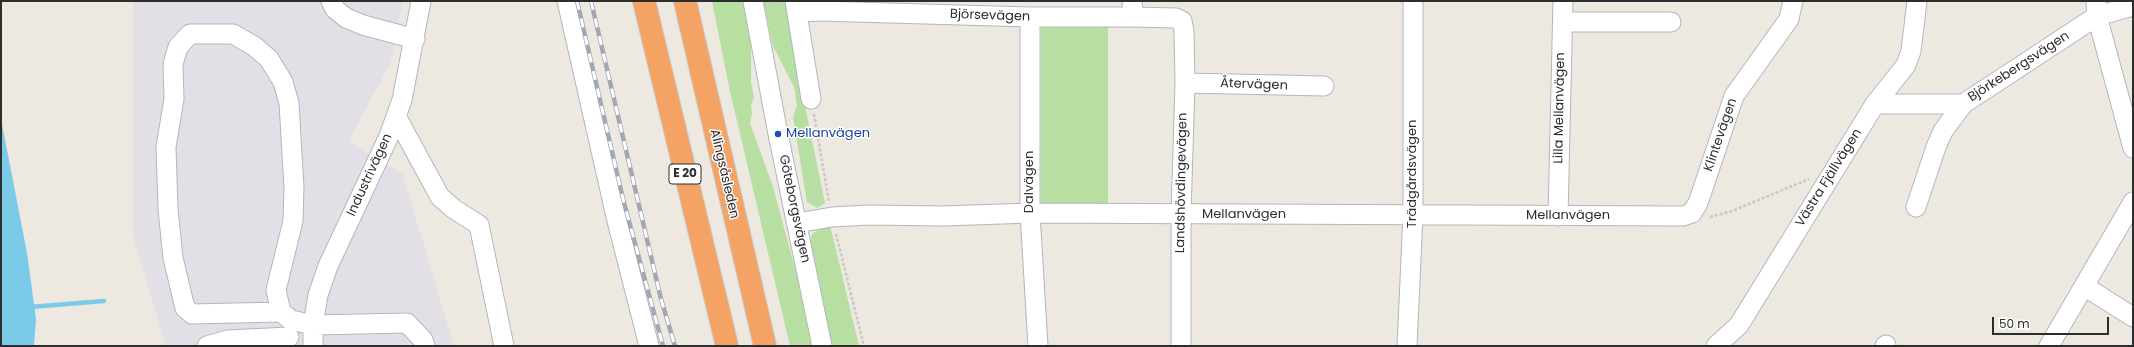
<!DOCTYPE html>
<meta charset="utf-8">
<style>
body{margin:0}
#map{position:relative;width:2134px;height:347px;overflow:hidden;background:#ede8e0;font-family:Poppins,sans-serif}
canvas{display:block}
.frame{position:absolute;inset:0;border:2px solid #2d2d2d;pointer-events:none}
.scale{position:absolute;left:1992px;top:317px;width:117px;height:18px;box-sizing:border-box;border:2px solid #2d2d2d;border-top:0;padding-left:5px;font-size:12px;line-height:14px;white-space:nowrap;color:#2d2d2d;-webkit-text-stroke:3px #fff;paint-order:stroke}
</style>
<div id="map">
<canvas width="2134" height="347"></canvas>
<div class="frame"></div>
<div class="scale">50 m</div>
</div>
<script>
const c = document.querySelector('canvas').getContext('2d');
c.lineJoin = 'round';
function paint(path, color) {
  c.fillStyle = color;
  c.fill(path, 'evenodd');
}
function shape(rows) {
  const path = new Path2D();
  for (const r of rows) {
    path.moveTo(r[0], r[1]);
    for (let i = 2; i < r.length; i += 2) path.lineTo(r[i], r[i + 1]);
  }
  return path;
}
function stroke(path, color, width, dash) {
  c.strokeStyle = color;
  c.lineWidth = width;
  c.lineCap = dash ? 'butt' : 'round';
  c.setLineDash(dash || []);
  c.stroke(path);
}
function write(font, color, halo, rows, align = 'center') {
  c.font = font + ' Poppins,sans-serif';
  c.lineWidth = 3;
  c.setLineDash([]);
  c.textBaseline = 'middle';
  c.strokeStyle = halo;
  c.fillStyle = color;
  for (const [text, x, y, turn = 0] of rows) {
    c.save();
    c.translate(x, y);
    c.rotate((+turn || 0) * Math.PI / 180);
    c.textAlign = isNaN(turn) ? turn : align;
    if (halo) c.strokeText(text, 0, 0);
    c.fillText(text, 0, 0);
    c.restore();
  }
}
paint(shape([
 [133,1,403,1,391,62,349,140,403,175,454,346,166,346,133,236]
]), '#e2e0e6');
paint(shape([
 [712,1,743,1,751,44,751,82,754,98,751,105,752,114,750,123,773,187,816,346,790,346,729,87],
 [763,1,789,1,804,101,825,203,817,208,807,202,793,117,797,106,794,87,773,46],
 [1041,27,1108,27,1108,204,1041,204],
 [830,225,859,346,831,346,810,243,812,234,820,229]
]), '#b6dfa1');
paint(shape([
 [1,119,27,253,36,319,34,346,1,346]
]), '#7bcae7');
stroke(shape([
 [30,307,104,301]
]), '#7bcae7', 4.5);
const minor = shape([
 [331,1,335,9,346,18,363,25,415,39],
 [567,1,617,221,649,346],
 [753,1,778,134,822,346],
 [795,1,811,99],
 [1132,1,1133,17],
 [2096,1,2097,16,2133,148],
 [797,12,820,11,1030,17,1133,17,1176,18,1182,21,1184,31,1185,83,1181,215,1181,346],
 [1030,17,1030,213,1038,346],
 [1563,22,1671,22],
 [1185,83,1324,86],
 [1875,104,1963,104,2097,16,2133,6],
 [396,116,440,197,454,209,479,225,504,346],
 [1916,207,1936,147,1943,131,1963,104],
 [1558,216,1563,1],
 [797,223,832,217,868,215,944,216,1030,213,1683,216,1692,213,1698,203,1734,96,1789,19,1793,1],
 [2084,286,2133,317],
 [281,312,192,314,185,308,173,258,168,209,166,147,174,99,173,64,178,47,190,34,233,34,254,46,269,59,283,82,289,103,294,187,293,221,276,290,281,312,291,320,313,325,407,323,423,340,425,346],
 [207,346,228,340,289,337],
 [313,346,313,325,318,295,328,266,389,136,402,100,421,1],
 [1407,346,1413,215,1413,1],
 [1716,346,1739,325,1875,104,1906,65,1911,51,1917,1],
 [1885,346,1886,345],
 [2049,346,2133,202]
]);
const highway = shape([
 [644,1,727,346],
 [685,1,765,346]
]);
stroke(minor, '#b3b6bf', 21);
stroke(highway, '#c8c8c8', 24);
stroke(shape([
 [773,1,774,10],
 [814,114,829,202],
 [1710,217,1732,211,1809,179],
 [836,234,864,346]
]), '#c8c8c8', 2.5, [3, 2]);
stroke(minor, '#fff', 19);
stroke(highway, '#f4a365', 22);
const rail = shape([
 [577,1,623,199,663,346],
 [591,1,661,299,675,346]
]);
stroke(rail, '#a3a6b5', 4.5);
stroke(rail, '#fff', 3, [9]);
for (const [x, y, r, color] of [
 [778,134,4,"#1a4fb4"]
]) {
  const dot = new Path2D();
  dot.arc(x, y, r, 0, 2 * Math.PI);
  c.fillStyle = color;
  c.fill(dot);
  stroke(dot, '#fff', 1.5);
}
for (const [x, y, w] of [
 [685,174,32]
]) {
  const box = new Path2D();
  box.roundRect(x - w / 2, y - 10, w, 20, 3);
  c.fillStyle = '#fff';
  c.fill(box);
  stroke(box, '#2d2d2d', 1);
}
write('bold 12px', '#2d2d2d', null, [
 ["E 20",685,174]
]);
write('13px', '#2d2d2d', '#fff', [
 ["Björsevägen",990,16,2],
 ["Björkebergsvägen",2019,67,-33],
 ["Återvägen",1254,85,2],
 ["Lilla Mellanvägen",1560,108,-89],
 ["Klintevägen",1721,135,-71],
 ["Alingsåsleden",724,174,77],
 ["Trädgårdsvägen",1413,174,-90],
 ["Industrivägen",370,175,-65],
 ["Västra Fjällvägen",1829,178,-58],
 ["Dalvägen",1030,182,-90],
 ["Landshövdingevägen",1182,183,-89],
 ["Göteborgsvägen",794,209,78],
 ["Mellanvägen",1244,215],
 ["Mellanvägen",1568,216]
]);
write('13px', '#164399', '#fff', [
 ["Mellanvägen",786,134]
], 'left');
</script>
